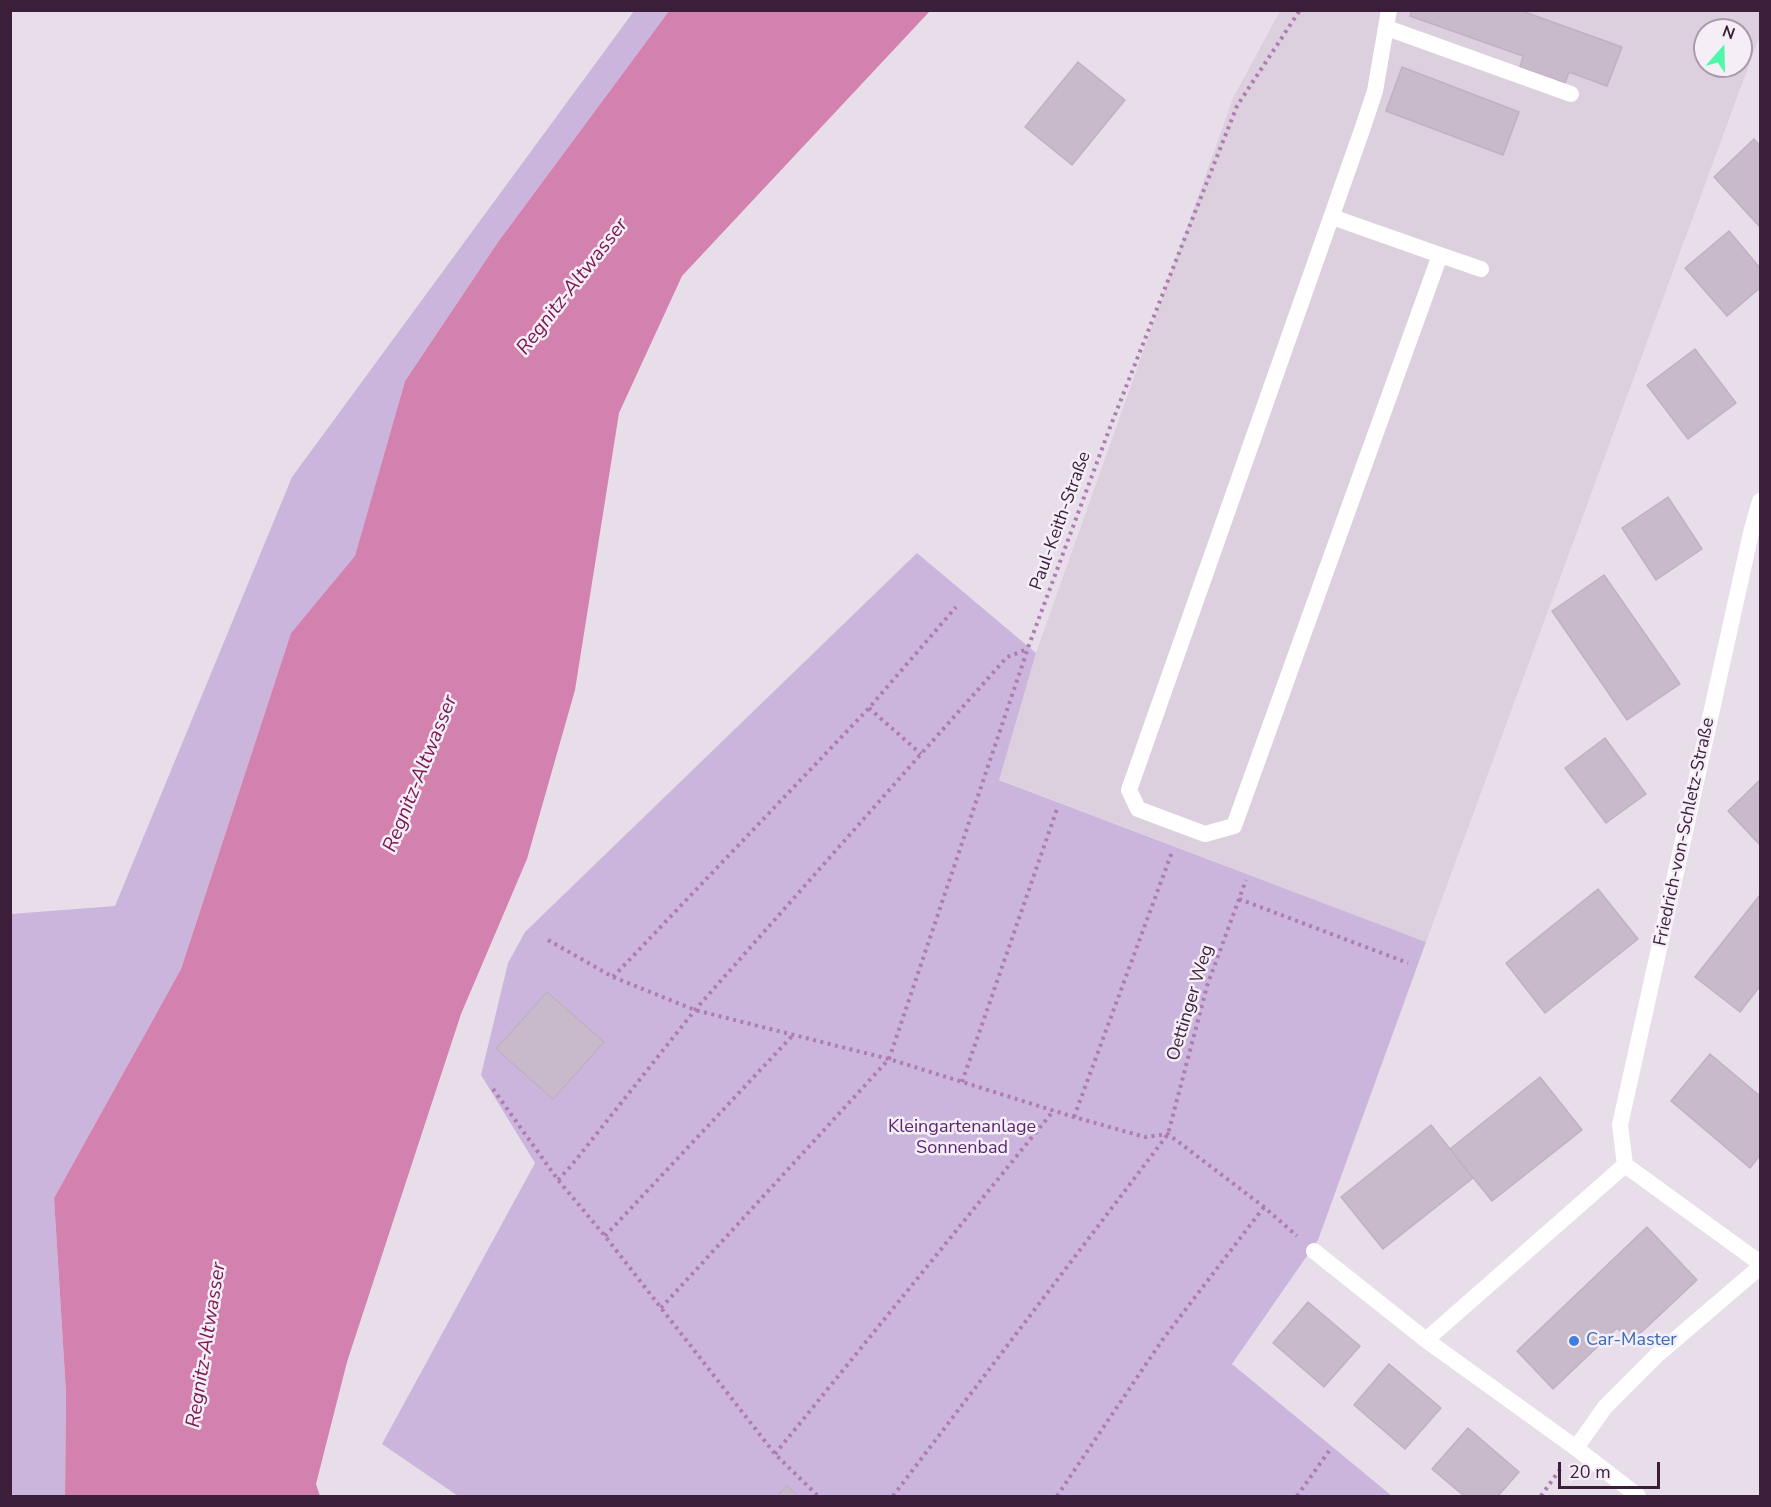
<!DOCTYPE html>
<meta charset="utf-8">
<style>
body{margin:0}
#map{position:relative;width:1771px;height:1507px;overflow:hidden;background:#e8deea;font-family:"Nunito Sans",sans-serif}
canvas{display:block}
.frame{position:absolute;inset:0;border:12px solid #3a1e3a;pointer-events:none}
.north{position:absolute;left:1693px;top:18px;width:60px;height:60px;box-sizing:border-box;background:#f5eef7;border:2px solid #aa9bab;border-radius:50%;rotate:20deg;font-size:16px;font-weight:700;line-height:24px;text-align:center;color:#3a1e3a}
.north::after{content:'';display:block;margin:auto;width:21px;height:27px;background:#4df9a8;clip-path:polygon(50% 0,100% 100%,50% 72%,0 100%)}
.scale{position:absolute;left:1558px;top:1462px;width:102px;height:27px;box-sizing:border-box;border:3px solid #3a1e3a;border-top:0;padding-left:8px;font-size:18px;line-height:21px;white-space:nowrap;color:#3a1e3a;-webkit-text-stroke:4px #f5eef7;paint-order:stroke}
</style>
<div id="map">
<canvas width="1771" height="1507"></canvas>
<div class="frame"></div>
<div class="north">N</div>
<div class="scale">20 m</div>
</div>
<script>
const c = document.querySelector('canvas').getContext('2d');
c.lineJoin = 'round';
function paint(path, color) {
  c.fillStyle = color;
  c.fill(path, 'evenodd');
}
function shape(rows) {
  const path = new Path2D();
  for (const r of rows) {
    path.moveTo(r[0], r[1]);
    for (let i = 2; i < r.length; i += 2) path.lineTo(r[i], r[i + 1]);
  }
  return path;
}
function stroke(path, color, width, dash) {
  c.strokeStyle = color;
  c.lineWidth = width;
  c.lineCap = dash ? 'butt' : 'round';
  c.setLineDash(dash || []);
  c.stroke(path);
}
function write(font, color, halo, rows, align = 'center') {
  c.font = font + ' "Nunito Sans",sans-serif';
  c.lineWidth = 5;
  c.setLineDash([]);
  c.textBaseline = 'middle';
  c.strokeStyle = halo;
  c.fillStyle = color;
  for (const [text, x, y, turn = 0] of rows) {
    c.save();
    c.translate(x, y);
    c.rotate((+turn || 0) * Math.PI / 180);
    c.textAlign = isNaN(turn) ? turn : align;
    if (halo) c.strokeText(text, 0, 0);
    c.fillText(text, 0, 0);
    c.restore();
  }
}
paint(shape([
 [1280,11,1760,11,1760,35,1426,942,998,779,1036,653,1233,98],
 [1705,30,1741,30,1741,66,1705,66]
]), '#dccfde');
paint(shape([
 [634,11,669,11,498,242,405,381,355,557,291,633,181,969,54,1198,66,1393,65,1496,11,1496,11,914,115,906,292,477],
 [917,553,1036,653,999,780,1426,942,1318,1240,1232,1364,1392,1496,458,1496,382,1444,535,1163,481,1075,508,963,525,932]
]), '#cbb5dd');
paint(shape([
 [669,11,930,11,682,276,619,413,575,690,527,859,461,1014,347,1362,316,1484,320,1496,65,1496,66,1393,54,1198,181,969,291,633,355,556,405,381,498,242]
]), '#d382af');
const building = shape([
 [1412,10,1519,10,1622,47,1607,86,1569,72,1565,83,1520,67,1523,56,1410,16,1412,10],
 [1078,62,1125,100,1072,165,1025,127,1078,62],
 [1402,67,1519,112,1503,155,1386,111,1402,67],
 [1754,139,1760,146,1760,227,1714,177,1754,139],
 [1729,231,1760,268,1760,288,1727,316,1685,268,1729,231],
 [1695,349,1736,403,1688,439,1647,385,1695,349],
 [1668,497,1702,549,1656,580,1622,528,1668,497],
 [1604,575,1680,684,1627,720,1552,611,1604,575],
 [1605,738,1646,794,1606,823,1565,768,1605,738],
 [1760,780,1760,845,1728,811,1760,780],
 [1598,889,1638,939,1545,1013,1506,963,1598,889],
 [1760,895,1760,986,1740,1012,1695,977,1760,895],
 [547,992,604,1042,553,1099,496,1049,547,992],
 [1710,1054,1760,1096,1760,1155,1750,1168,1671,1101,1710,1054],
 [1540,1077,1582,1130,1492,1201,1450,1149,1540,1077],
 [1431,1125,1473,1178,1383,1249,1341,1197,1431,1125],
 [1647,1227,1697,1280,1631,1342,1617,1328,1553,1389,1517,1351,1647,1227],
 [1308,1302,1360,1346,1324,1387,1273,1343,1308,1302],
 [1389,1364,1441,1408,1405,1449,1354,1405,1389,1364],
 [1468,1428,1519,1472,1498,1496,1464,1496,1432,1469,1468,1428],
 [787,1486,798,1496,777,1496,787,1486]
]);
paint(building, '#c8bacb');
stroke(building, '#c1b0c4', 1.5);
stroke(shape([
 [869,708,921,754],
 [1239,899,1408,963],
 [548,940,613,977,695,1010,889,1059,1074,1117,1145,1137,1168,1134,1264,1207,1297,1236],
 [613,977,869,708,956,607],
 [962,1082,1057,809],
 [493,1089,558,1180,605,1236,775,1454,818,1496],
 [1074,1117,1172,852],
 [558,1180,571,1166,695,1010,921,754,1007,657,1028,649],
 [605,1236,793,1035],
 [661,1308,889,1059,1029,645,1109,430,1237,106,1300,10],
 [775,1454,1054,1110],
 [893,1496,1168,1134,1207,986,1246,880],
 [1057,1496,1163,1339,1264,1207],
 [1297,1496,1329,1451],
 [1541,1496,1561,1468]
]), '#ae7cb0', 4, [3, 4.5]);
stroke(shape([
 [1387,28,1571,94],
 [1332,217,1440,255,1234,826,1205,834,1138,809,1129,790,1362,130,1375,91,1389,10],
 [1440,255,1481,269],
 [1576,1448,1605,1407,1656,1356,1760,1267]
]), '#fff', 16);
stroke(shape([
 [1760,501,1751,533,1620,1125,1625,1165,1760,1263],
 [1625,1165,1426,1340,1576,1448,1638,1496],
 [1314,1251,1426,1340]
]), '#fff', 16);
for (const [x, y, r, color] of [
 [1574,1341,6,"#3f7fe0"]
]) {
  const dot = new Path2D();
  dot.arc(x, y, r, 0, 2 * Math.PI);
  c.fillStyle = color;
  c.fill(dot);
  stroke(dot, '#f5eef7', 2);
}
write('18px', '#3a1e3a', '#f5eef7', [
 ["Paul-Keith-Straße",1061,521,-70],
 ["Friedrich-von-Schletz-Straße",1685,832,-78],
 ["Oettinger Weg",1191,1003,-73]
]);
write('18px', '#5a2773', '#f5eef7', [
 ["Kleingartenanlage",962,1128],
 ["Sonnenbad",962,1149]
]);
write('18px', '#366cbe', '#f5eef7', [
 ["Car-Master",1586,1341]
], 'left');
write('italic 20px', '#79164c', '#f5eef7', [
 ["Regnitz-Altwasser",573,287,-52],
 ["Regnitz-Altwasser",421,774,-68],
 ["Regnitz-Altwasser",207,1345,-81]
]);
</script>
